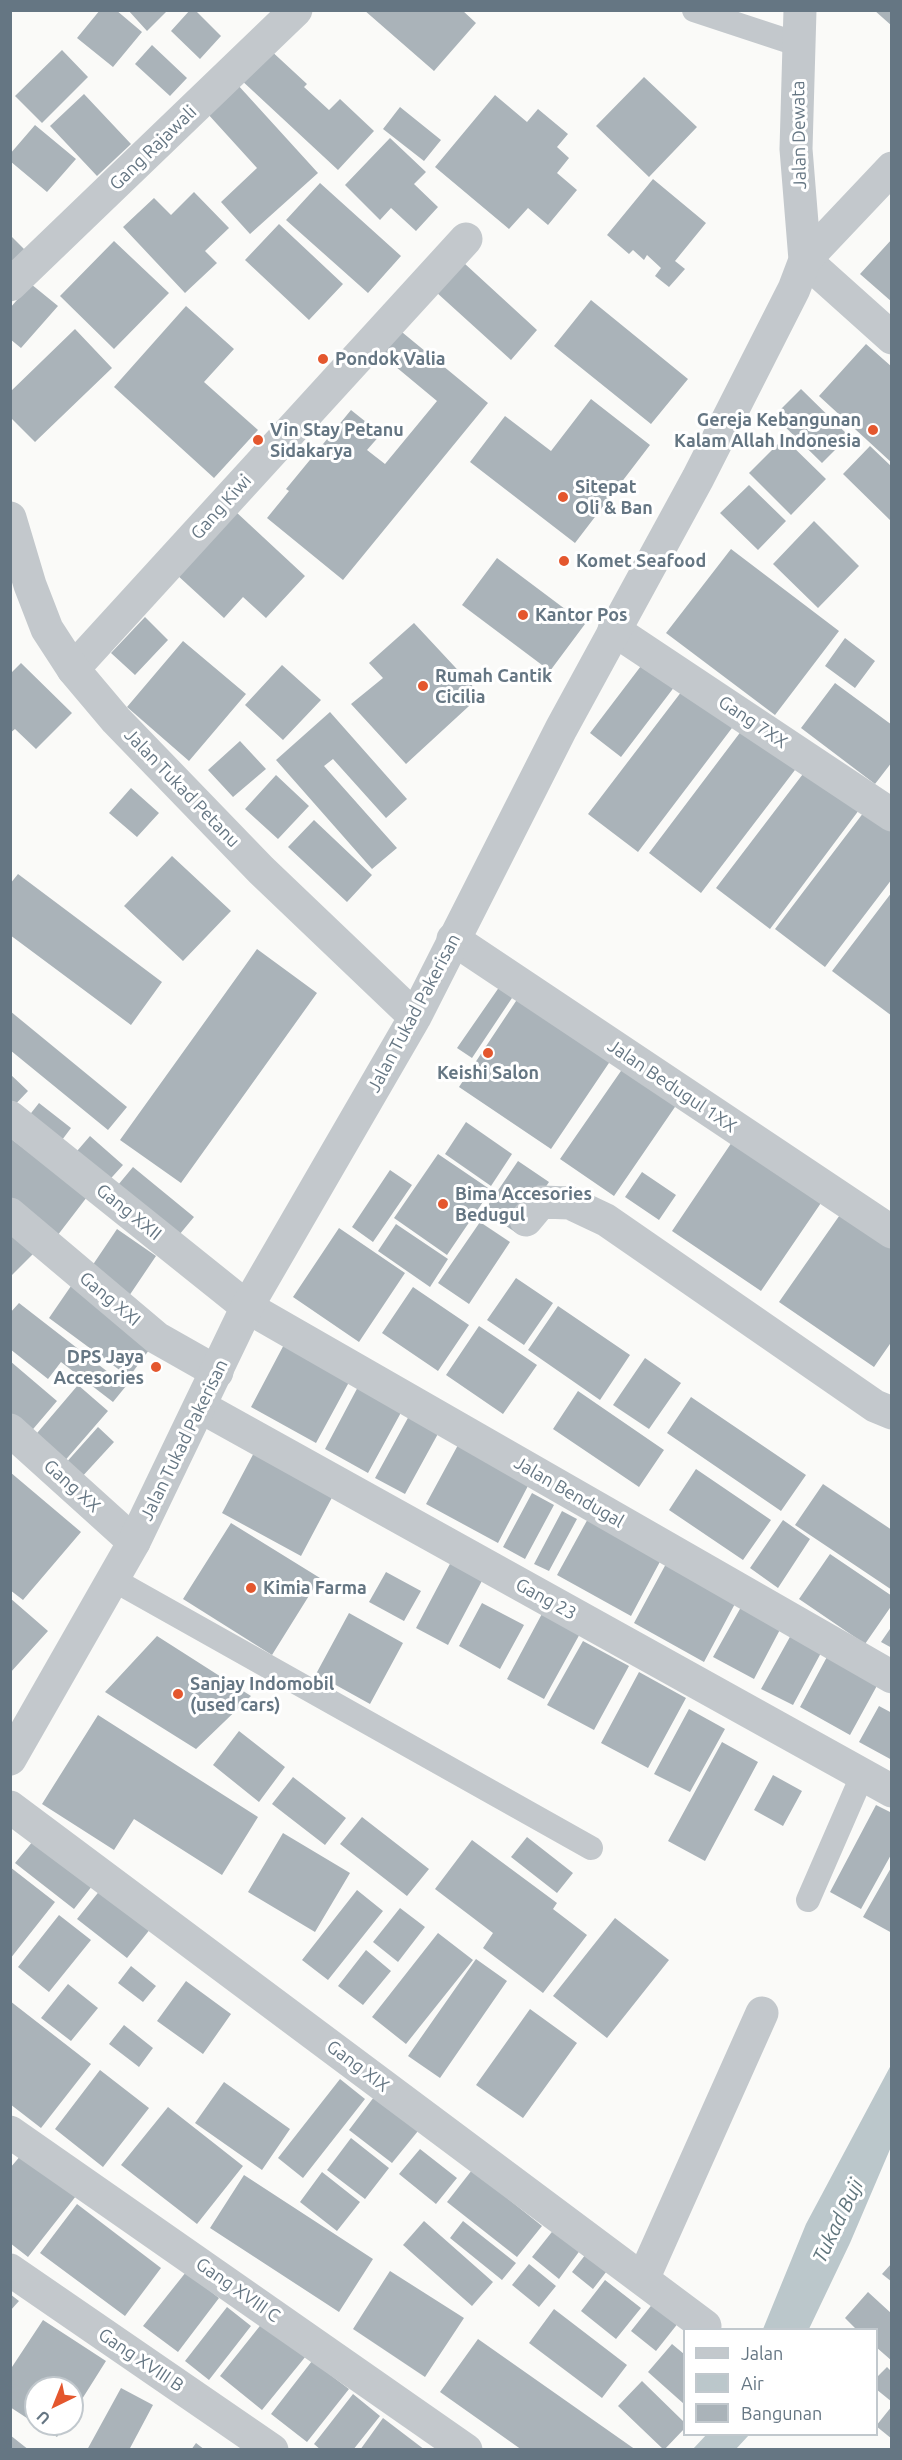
<!DOCTYPE html>
<style>
body{margin:0}
#map{position:relative;width:902px;height:2460px;overflow:hidden;background:#fafaf8;font-family:Ubuntu,sans-serif}
canvas{display:block}
.frame{position:absolute;inset:0;border:12px solid #657683;pointer-events:none}
.legend{position:absolute;left:683px;top:2328px;width:195px;height:108px;box-sizing:border-box;background:#fff;border:2px solid #c1c8cd;margin:0;padding:8px 10px;list-style:none;font-size:18px;color:#657683}
.legend li{display:flex;align-items:center;gap:12px;height:30px}
.legend b{width:30px;border:2px solid #c1c8cd}
.north{position:absolute;left:24px;top:2376px;width:60px;height:60px;box-sizing:border-box;background:#fff;border:2px solid #c1c8cd;border-radius:50%;rotate:223deg;font-size:16px;font-weight:700;line-height:24px;text-align:center;color:#657683}
.north::after{content:'';display:block;margin:auto;width:21px;height:27px;background:#e4572e;clip-path:polygon(50% 0,100% 100%,50% 72%,0 100%)}
</style>
<div id="map">
<canvas width="902" height="2460"></canvas>
<div class="frame"></div>
<ul class="legend">
<li><b style="height:8px;background:#c3c8cc"></b>Jalan</li>
<li><b style="height:16px;background:#bbc7cb"></b>Air</li>
<li><b style="height:16px;background:#aab3b9"></b>Bangunan</li>
</ul>
<div class="north">U</div>
</div>
<script>
const c = document.querySelector('canvas').getContext('2d');
c.lineJoin = 'round';
function paint(path, color) {
  c.fillStyle = color;
  c.fill(path, 'evenodd');
}
function shape(rows) {
  const path = new Path2D();
  for (const r of rows) {
    path.moveTo(r[0], r[1]);
    for (let i = 2; i < r.length; i += 2) path.lineTo(r[i], r[i + 1]);
  }
  return path;
}
function stroke(path, color, width, dash) {
  c.strokeStyle = color;
  c.lineWidth = width;
  c.lineCap = dash ? 'butt' : 'round';
  c.setLineDash(dash || []);
  c.stroke(path);
}
function write(font, color, halo, rows, align = 'center') {
  c.font = font + ' Ubuntu,sans-serif';
  c.lineWidth = 6;
  c.setLineDash([]);
  c.textBaseline = 'middle';
  c.strokeStyle = halo;
  c.fillStyle = color;
  for (const [text, x, y, turn = 0] of rows) {
    c.save();
    c.translate(x, y);
    c.rotate((+turn || 0) * Math.PI / 180);
    c.textAlign = isNaN(turn) ? turn : align;
    if (halo) c.strokeText(text, 0, 0);
    c.fillText(text, 0, 0);
    c.restore();
  }
}
paint(shape([
 [891,2065,891,2147,850,2243,809,2329,763,2329,806,2224],
 [707,2434,749,2434,749,2435,736,2449,693,2449]
]), '#bbc7cb');
paint(shape([
 [100,10,116,10,142,32,113,67,77,38],
 [128,10,168,10,147,31],
 [190,10,195,10,221,36,200,59,171,31],
 [364,10,462,10,476,23,434,71],
 [874,10,892,10,892,26],
 [152,45,187,78,170,96,135,64],
 [267,47,307,84,304,87,329,110,340,99,374,131,338,170,239,78],
 [62,50,88,77,42,123,15,96],
 [644,77,697,127,649,177,596,126],
 [237,84,318,173,250,234,221,202,257,168,207,113],
 [84,94,131,144,97,176,50,126],
 [495,95,527,122,538,109,568,134,557,147,569,158,557,173,577,190,548,225,528,208,509,229,435,167],
 [400,107,441,140,424,161,383,129],
 [35,125,76,159,47,192,10,161,10,154],
 [390,138,426,172,414,184,438,207,416,231,391,208,380,220,345,185],
 [653,179,706,223,675,261,685,269,669,287,655,276,661,268,647,255,644,260,633,250,629,254,607,235],
 [320,183,401,256,368,293,286,220],
 [194,192,229,228,205,251,217,263,185,293,123,227,154,198,171,215],
 [279,224,343,284,309,320,245,260],
 [10,235,27,252,10,267],
 [892,239,892,302,860,274],
 [114,241,169,293,114,349,60,296],
 [464,263,537,330,511,360,436,292],
 [31,284,58,306,21,348,10,339,10,308],
 [591,300,688,379,651,424,554,346],
 [186,306,234,349,204,382,258,430,214,478,114,387],
 [397,328,488,403,343,580,267,518,289,491,286,489,351,410,381,434,367,450,385,464,437,401,378,352],
 [75,329,112,368,35,442,10,417,10,392],
 [866,344,892,367,892,463,819,396],
 [801,389,849,436,822,463,774,416],
 [591,399,650,445,575,543,470,462,505,416,551,451],
 [784,438,826,479,791,515,749,473],
 [870,446,892,467,892,522,843,474],
 [749,485,786,521,758,550,720,513],
 [235,511,305,576,266,618,243,597,224,618,176,574],
 [814,521,859,566,818,608,773,564],
 [731,549,839,631,775,715,666,633],
 [497,558,585,624,550,671,462,605],
 [145,617,168,640,135,675,111,653],
 [414,623,481,695,406,764,351,704,383,678,369,663],
 [845,638,875,661,855,688,825,666],
 [183,641,246,694,189,761,127,707],
 [644,662,675,686,621,757,590,733],
 [21,663,72,713,36,749,15,729,10,733,10,674],
 [282,665,321,700,283,740,245,705],
 [835,683,892,725,892,762,875,784,801,728],
 [685,687,735,724,638,852,588,814],
 [330,712,407,799,386,818,333,759,324,766,397,848,372,869,276,760],
 [745,726,798,766,701,893,649,853],
 [240,741,266,769,233,797,208,770],
 [809,766,862,806,770,929,716,888],
 [276,775,309,806,278,839,245,809],
 [131,788,159,813,137,837,109,813],
 [867,808,892,827,892,879,825,967,775,929],
 [314,820,372,875,347,902,288,847],
 [172,856,231,911,183,961,124,906],
 [18,874,162,982,131,1025,10,935,10,884],
 [892,892,892,1016,832,971],
 [257,949,317,993,181,1183,120,1140],
 [502,983,516,992,472,1058,457,1048],
 [522,992,615,1054,551,1149,459,1087],
 [10,1011,127,1107,108,1130,10,1050],
 [623,1068,677,1104,614,1196,560,1159],
 [10,1074,28,1091,10,1110],
 [39,1103,71,1128,56,1148,24,1122],
 [466,1122,512,1154,491,1186,445,1154],
 [90,1136,123,1165,103,1187,71,1158],
 [10,1138,87,1197,54,1240,10,1206],
 [734,1139,823,1200,761,1291,672,1231],
 [438,1154,491,1190,447,1255,394,1218],
 [518,1161,549,1182,515,1232,484,1211],
 [133,1167,194,1217,174,1241,113,1191],
 [390,1170,412,1185,373,1242,352,1227],
 [642,1172,676,1195,659,1220,625,1197],
 [844,1209,892,1241,892,1341,874,1367,779,1302],
 [480,1222,510,1242,469,1304,438,1283],
 [396,1224,448,1259,430,1287,378,1251],
 [339,1228,405,1273,359,1342,293,1297],
 [117,1229,156,1256,129,1296,90,1269],
 [10,1231,34,1253,10,1277],
 [516,1278,553,1303,524,1345,487,1320],
 [71,1286,152,1346,129,1377,49,1318],
 [413,1287,469,1325,438,1371,382,1333],
 [19,1303,126,1386,113,1402,61,1362,48,1379,10,1349,10,1313],
 [558,1306,630,1355,600,1400,528,1350],
 [479,1326,537,1365,503,1414,446,1375],
 [288,1337,354,1373,316,1443,251,1407],
 [645,1358,681,1383,649,1429,613,1405],
 [10,1361,57,1401,28,1435,10,1419],
 [360,1383,404,1407,368,1473,325,1449],
 [78,1385,108,1411,62,1464,32,1439],
 [578,1391,664,1450,639,1487,553,1429],
 [691,1397,806,1475,781,1511,667,1433],
 [415,1405,445,1421,405,1494,375,1478],
 [98,1427,114,1442,80,1479,64,1465],
 [458,1445,529,1484,498,1543,426,1504],
 [257,1447,336,1490,301,1556,222,1513],
 [696,1469,771,1520,743,1560,669,1510],
 [10,1472,81,1532,23,1600,10,1590],
 [823,1484,892,1530,892,1590,795,1525],
 [532,1493,554,1505,525,1559,503,1547],
 [562,1511,577,1519,549,1571,534,1564],
 [590,1515,663,1556,631,1616,557,1575],
 [783,1520,810,1539,778,1588,750,1568],
 [231,1523,320,1578,272,1655,183,1599],
 [830,1554,892,1596,892,1605,865,1644,799,1599],
 [452,1560,484,1577,448,1645,416,1628],
 [667,1562,737,1600,704,1662,634,1623],
 [386,1572,421,1591,404,1621,369,1602],
 [10,1598,48,1631,10,1673],
 [745,1600,784,1622,754,1679,713,1657],
 [482,1603,524,1625,500,1669,459,1646],
 [544,1610,582,1630,544,1699,507,1679],
 [349,1613,403,1643,370,1704,316,1674],
 [892,1626,892,1648,881,1642],
 [791,1635,822,1651,793,1705,761,1689],
 [157,1636,251,1696,196,1749,105,1692],
 [583,1641,629,1666,594,1730,547,1705],
 [828,1655,879,1682,850,1735,800,1707],
 [639,1672,686,1698,648,1768,601,1743],
 [879,1706,892,1713,892,1760,859,1742],
 [689,1709,725,1729,690,1792,654,1774],
 [98,1715,258,1817,222,1875,134,1819,114,1850,42,1804],
 [239,1731,285,1767,259,1802,213,1765],
 [722,1742,758,1762,705,1861,668,1841],
 [773,1775,802,1791,783,1826,754,1810],
 [293,1777,346,1818,325,1845,272,1804],
 [876,1805,892,1813,892,1853,861,1909,830,1892],
 [362,1817,429,1869,407,1896,340,1844],
 [283,1833,350,1873,315,1932,248,1892],
 [38,1835,96,1881,74,1909,15,1863],
 [527,1837,573,1873,557,1893,511,1857],
 [472,1840,557,1903,553,1909,587,1935,543,1993,483,1948,493,1933,435,1889],
 [892,1866,892,1933,863,1917],
 [10,1867,55,1902,10,1959],
 [105,1884,155,1923,127,1958,77,1919],
 [357,1890,383,1911,328,1980,302,1960],
 [400,1908,425,1927,398,1962,373,1942],
 [59,1915,91,1940,49,1992,18,1967],
 [615,1918,669,1960,607,2038,553,1996],
 [438,1933,473,1960,406,2044,372,2017],
 [366,1950,391,1971,363,2005,338,1986],
 [476,1959,507,1981,440,2078,408,2056],
 [131,1966,156,1986,143,2002,118,1983],
 [186,1981,231,2014,203,2054,157,2021],
 [68,1984,98,2008,71,2041,41,2018],
 [10,2001,91,2064,41,2128,10,2104],
 [530,2009,577,2043,523,2118,476,2085],
 [124,2025,153,2048,139,2067,109,2044],
 [100,2070,149,2108,103,2167,55,2129],
 [340,2079,365,2099,303,2178,278,2158],
 [224,2082,290,2129,262,2170,195,2123],
 [374,2097,418,2131,392,2163,349,2130],
 [168,2107,243,2166,197,2224,121,2165],
 [351,2138,389,2168,365,2199,327,2170],
 [420,2149,457,2178,436,2204,399,2174],
 [22,2154,76,2196,28,2257,10,2243,10,2168],
 [472,2170,542,2226,517,2257,447,2202],
 [322,2172,360,2202,337,2231,300,2202],
 [244,2175,373,2259,339,2312,210,2228],
 [77,2204,161,2268,125,2316,40,2253],
 [424,2221,493,2282,472,2306,403,2245],
 [463,2221,516,2263,502,2280,450,2238],
 [555,2228,581,2249,559,2279,532,2257],
 [589,2250,610,2267,593,2289,572,2272],
 [892,2263,892,2282,882,2274],
 [529,2264,556,2286,539,2307,512,2285],
 [390,2271,464,2318,425,2377,353,2329],
 [186,2272,219,2298,178,2352,143,2326],
 [605,2280,641,2308,616,2339,581,2311],
 [868,2292,892,2314,892,2361,876,2347,876,2330,857,2330,845,2318],
 [10,2294,19,2301,10,2311],
 [654,2302,679,2322,656,2351,631,2331],
 [227,2307,251,2326,209,2380,185,2361],
 [554,2309,627,2365,602,2398,529,2343],
 [43,2320,106,2361,72,2415,72,2388,36,2388,36,2424,10,2407,10,2370],
 [263,2322,306,2356,262,2410,220,2376],
 [478,2339,636,2450,522,2450,440,2392],
 [672,2344,684,2354,684,2404,648,2372],
 [312,2361,349,2389,307,2442,271,2414],
 [887,2367,892,2372,892,2402,876,2389,876,2378],
 [642,2381,684,2422,684,2429,664,2450,618,2406],
 [121,2388,153,2405,129,2450,87,2450],
 [353,2394,380,2416,353,2450,321,2450,314,2444],
 [892,2406,892,2439,876,2426],
 [383,2418,425,2450,360,2450],
 [37,2424,66,2424,57,2437],
 [10,2435,29,2450,10,2450],
 [196,2443,205,2450,191,2450]
]), '#aab3b9');
stroke(shape([
 [694,10,797,44],
 [114,1580,591,1848],
 [808,1900,862,1776]
]), '#c3c8cc', 24);
stroke(shape([
 [805,260,892,338],
 [10,285,296,10],
 [614,630,892,815],
 [73,669,466,239],
 [453,939,892,1232],
 [10,1117,247,1307,892,1677],
 [10,1214,157,1338,217,1372],
 [526,1220,541,1202,570,1203,606,1220,875,1406,892,1413],
 [201,1407,892,1791],
 [10,1430,134,1542],
 [10,1807,705,2326],
 [10,2132,466,2450],
 [10,2270,272,2450],
 [643,2279,762,2013]
]), '#c3c8cc', 33);
stroke(shape([
 [800,10,796,149,805,260],
 [10,518,30,585,47,629,73,669,116,720,261,870,415,1017],
 [10,1759,134,1542,247,1307,415,1017,561,729,698,478,794,289,805,260,892,168]
]), '#c3c8cc', 33);
for (const [x, y, r, color] of [
 [323,359,6,"#e4572e"],
 [873,430,6,"#e4572e"],
 [258,440,6,"#e4572e"],
 [563,497,6,"#e4572e"],
 [564,561,6,"#e4572e"],
 [523,615,6,"#e4572e"],
 [423,686,6,"#e4572e"],
 [488,1053,6,"#e4572e"],
 [443,1204,6,"#e4572e"],
 [156,1367,6,"#e4572e"],
 [251,1588,6,"#e4572e"],
 [178,1694,6,"#e4572e"]
]) {
  const dot = new Path2D();
  dot.arc(x, y, r, 0, 2 * Math.PI);
  c.fillStyle = color;
  c.fill(dot);
  stroke(dot, '#fff', 2);
}
write('18px', '#657683', '#fff', [
 ["Jalan Dewata",799,135,-91],
 ["Gang Rajawali",153,148,-44],
 ["Gang Kiwi",221,507,-48],
 ["Gang 7XX",753,722,34],
 ["Jalan Tukad Petanu",182,788,46],
 ["Jalan Tukad Pakerisan",414,1013,-62],
 ["Jalan Bedugul 1XX",672,1086,34],
 ["Gang XXII",129,1212,39],
 ["Gang XXI",110,1299,40],
 ["Jalan Tukad Pakerisan",184,1440,-64],
 ["Gang XX",72,1486,42],
 ["Jalan Bendugal",569,1492,30],
 ["Gang 23",546,1599,29],
 ["Gang XIX",358,2066,37],
 ["Gang XVIII C",238,2290,35],
 ["Gang XVIII B",141,2360,34]
]);
write('bold 18px', '#657683', '#fff', [
 ["Pondok Valia",335,359],
 ["Gereja Kebangunan",861,420,"right"],
 ["Kalam Allah Indonesia",861,441,"right"],
 ["Vin Stay Petanu",270,430],
 ["Sidakarya",270,451],
 ["Sitepat",575,487],
 ["Oli & Ban",575,508],
 ["Komet Seafood",576,561],
 ["Kantor Pos",535,615],
 ["Rumah Cantik",435,676],
 ["Cicilia",435,697],
 ["Keishi Salon",488,1073,"center"],
 ["Bima Accesories",455,1194],
 ["Bedugul",455,1215],
 ["DPS Jaya",144,1357,"right"],
 ["Accesories",144,1378,"right"],
 ["Kimia Farma",263,1588],
 ["Sanjay Indomobil",190,1684],
 ["(used cars)",190,1705]
], 'left');
write('italic 20px', '#60757c', '#fff', [
 ["Tukad Buji",838,2221,-64]
]);
</script>
